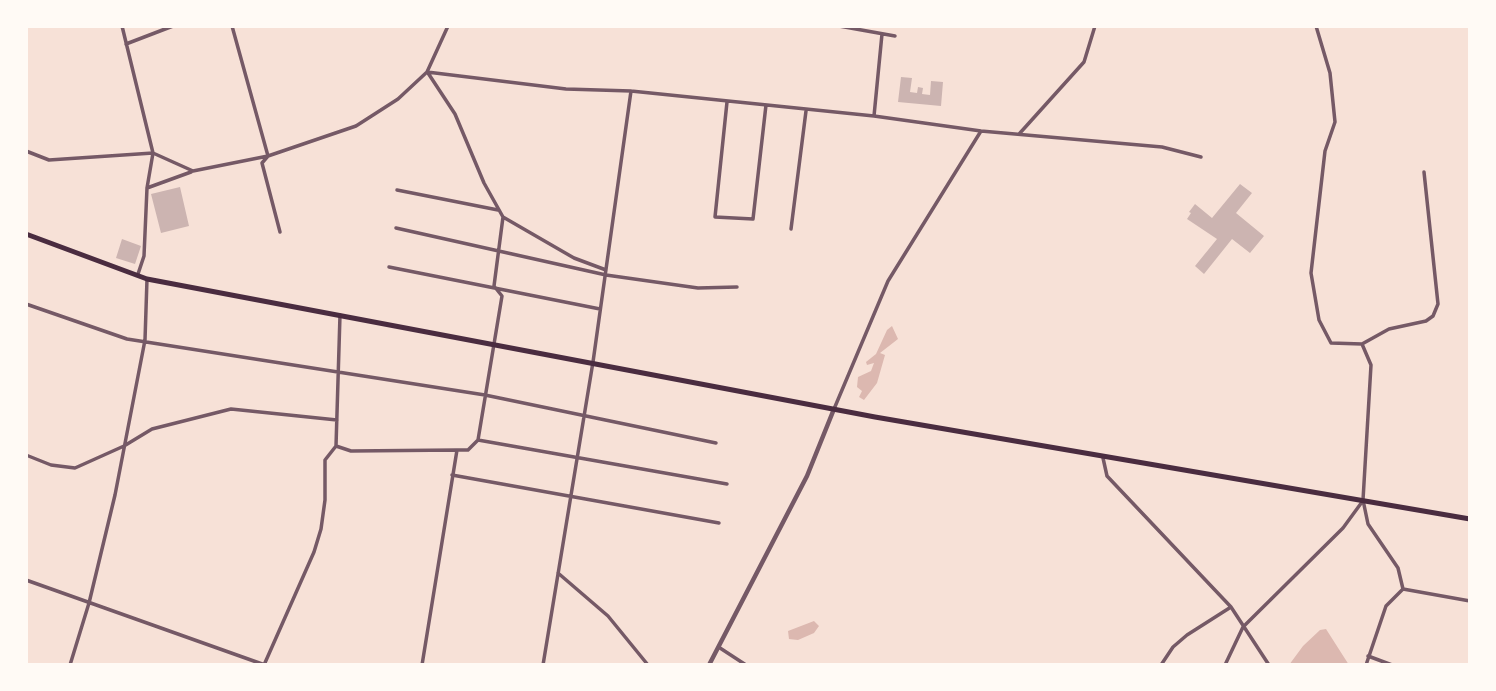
<!DOCTYPE html>
<style>
body{margin:0}
#map{position:relative;width:1496px;height:691px;overflow:hidden;background:#f7e1d7;font-family:"Open Sans",sans-serif}
canvas{display:block}
.frame{position:absolute;inset:0;border:28px solid #fffaf5;pointer-events:none}
</style>
<div id="map">
<canvas width="1496" height="691"></canvas>
<div class="frame"></div>
</div>
<script>
const c = document.querySelector('canvas').getContext('2d');
c.lineJoin = 'round';
function paint(path, color) {
  c.fillStyle = color;
  c.fill(path, 'evenodd');
}
function shape(rows) {
  const path = new Path2D();
  for (const r of rows) {
    path.moveTo(r[0], r[1]);
    for (let i = 2; i < r.length; i += 2) path.lineTo(r[i], r[i + 1]);
  }
  return path;
}
function stroke(path, color, width, dash) {
  c.strokeStyle = color;
  c.lineWidth = width;
  c.lineCap = dash ? 'butt' : 'round';
  c.setLineDash(dash || []);
  c.stroke(path);
}
paint(shape([
 [892,326,898,339,880,353,885,355,877,383,864,400,859,397,862,391,857,387,858,377,871,371,874,363,867,365,866,362,876,354,887,330],
 [814,621,819,626,814,633,798,640,789,639,788,631],
 [1326,629,1349,665,1289,665,1303,646,1320,630]
]), '#dcb8b0');
paint(shape([
 [901,77,912,78,910,92,917,93,918,87,923,88,922,94,930,95,931,81,943,82,941,106,898,102],
 [1240,184,1252,193,1236,213,1264,236,1250,253,1232,239,1204,274,1195,266,1217,239,1187,219,1191,213,1189,212,1195,204,1212,218],
 [180,187,189,226,161,233,151,194],
 [122,239,141,246,135,264,116,258]
]), '#ccb4b1');
stroke(shape([
 [122,26,153,153,147,188,144,256,138,274],
 [232,26,268,156,262,163,280,232],
 [839,26,895,36],
 [1316,26,1330,73,1335,122,1325,151,1311,273,1319,320,1331,343,1362,344,1371,365,1363,500,1368,524,1398,568,1403,589,1386,606,1366,665],
 [126,44,173,26],
 [427,72,566,89,631,91,874,116,981,131,1162,147,1201,157],
 [428,73,455,114,484,183,503,217,574,258,606,270],
 [727,102,715,217,753,219,766,105],
 [874,116,882,34],
 [1020,133,1084,62,1095,26],
 [26,151,49,160,153,153,193,171,268,156,356,126,398,99,427,72,448,26],
 [147,188,191,172],
 [397,190,498,210],
 [396,228,606,275,698,288,737,287],
 [791,229,806,111],
 [389,267,600,309],
 [26,304,127,339,485,395,716,443],
 [1362,344,1389,329,1426,321,1433,316,1438,304,1424,172],
 [834,409,888,281,981,131],
 [478,440,727,484],
 [336,446,351,451,457,450],
 [26,455,51,465,75,468,124,446,152,429,231,409,337,420],
 [1103,458,1107,476,1231,607,1269,665],
 [452,475,719,523],
 [558,573,608,616,648,665],
 [26,580,265,665],
 [1403,589,1470,601],
 [720,648,746,665],
 [1368,656,1392,665],
 [70,665,89,603,115,495,145,340,147,279],
 [264,665,314,552,321,529,325,500,325,460,336,446,340,315],
 [422,665,457,450,468,450,478,440,502,296,494,286,503,217],
 [543,665,593,362,631,91],
 [1161,665,1173,647,1187,635,1231,607],
 [1225,665,1243,627,1343,528,1362,502]
]), '#755966', 3.5);
stroke(shape([
 [709,665,807,476,834,409]
]), '#755966', 4.5);
stroke(shape([
 [26,234,147,279,875,417,1470,519]
]), '#4a2c40', 5);
</script>
